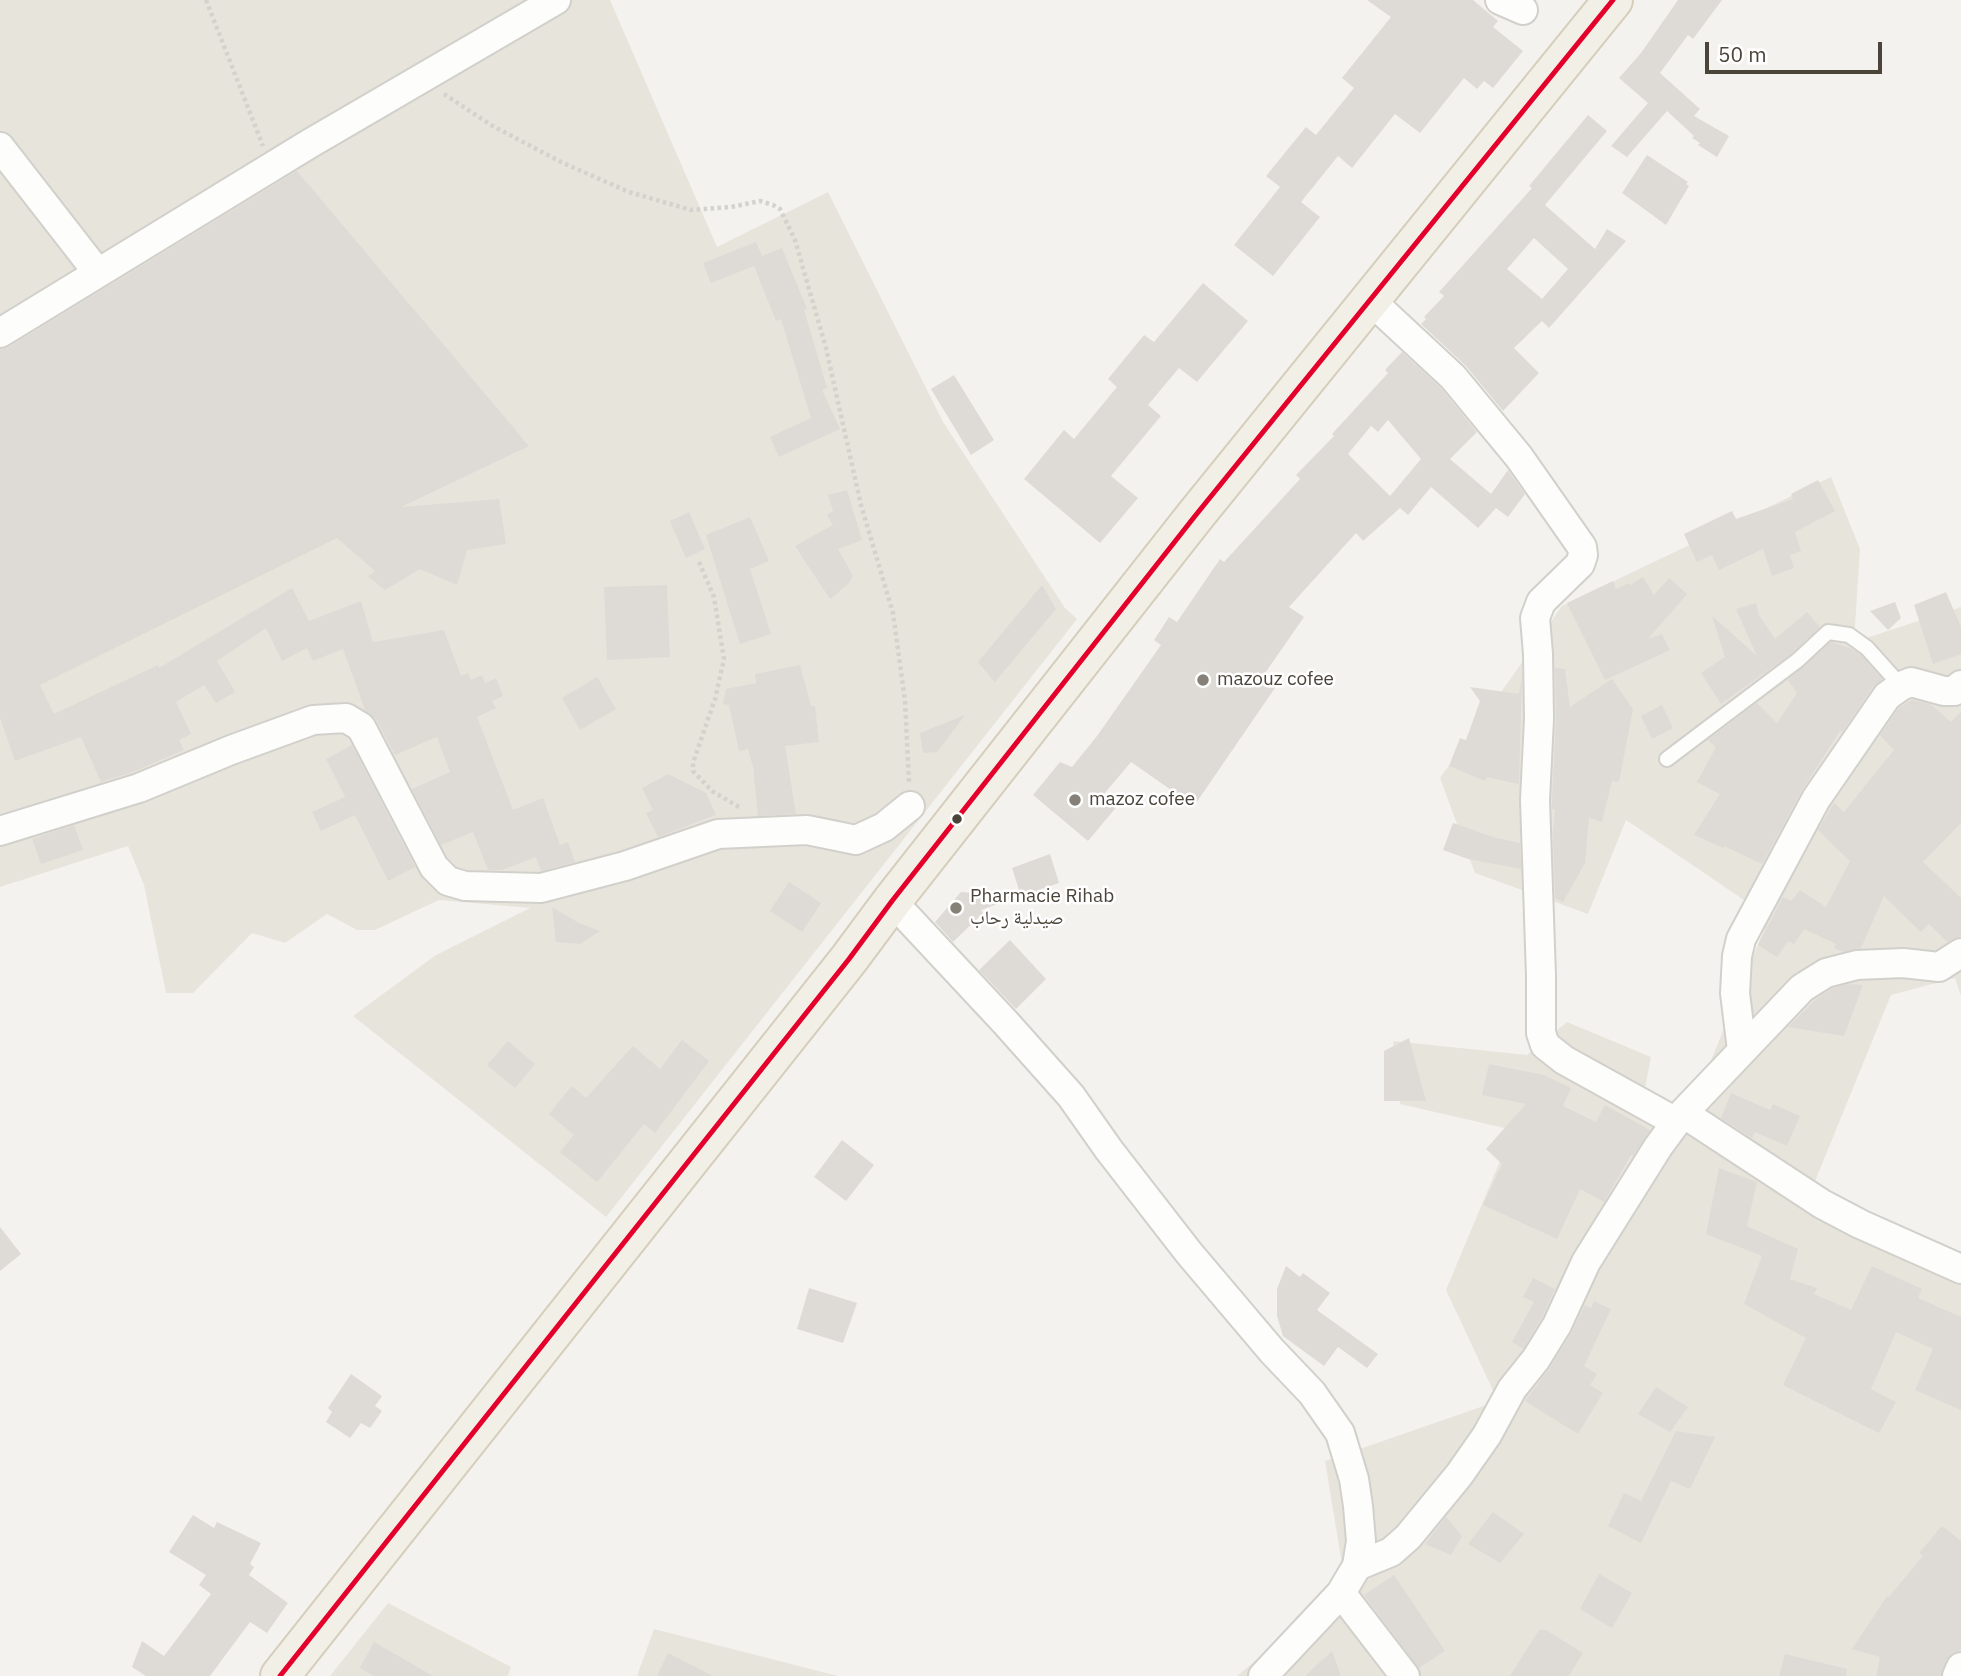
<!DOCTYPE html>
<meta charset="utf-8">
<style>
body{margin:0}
#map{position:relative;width:1961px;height:1676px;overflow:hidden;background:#f4f2ee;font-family:"IBM Plex Sans",sans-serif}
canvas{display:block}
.scale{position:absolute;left:1705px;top:42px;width:177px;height:32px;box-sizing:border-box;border:4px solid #4b4439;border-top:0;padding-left:9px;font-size:21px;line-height:24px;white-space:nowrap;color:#4b4439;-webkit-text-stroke:5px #fff;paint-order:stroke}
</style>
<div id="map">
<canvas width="1961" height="1676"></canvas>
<div class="scale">50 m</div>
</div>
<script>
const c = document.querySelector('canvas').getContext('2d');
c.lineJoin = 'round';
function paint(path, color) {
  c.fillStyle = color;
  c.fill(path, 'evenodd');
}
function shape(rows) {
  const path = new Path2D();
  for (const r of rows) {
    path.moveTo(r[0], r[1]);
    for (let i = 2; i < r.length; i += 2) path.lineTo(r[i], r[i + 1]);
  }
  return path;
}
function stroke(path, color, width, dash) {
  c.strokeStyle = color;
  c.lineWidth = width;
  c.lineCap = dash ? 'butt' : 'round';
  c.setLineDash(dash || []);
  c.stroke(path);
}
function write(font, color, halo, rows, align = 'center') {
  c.font = font + ' "IBM Plex Sans","Noto Naskh Arabic",sans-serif';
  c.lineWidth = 5;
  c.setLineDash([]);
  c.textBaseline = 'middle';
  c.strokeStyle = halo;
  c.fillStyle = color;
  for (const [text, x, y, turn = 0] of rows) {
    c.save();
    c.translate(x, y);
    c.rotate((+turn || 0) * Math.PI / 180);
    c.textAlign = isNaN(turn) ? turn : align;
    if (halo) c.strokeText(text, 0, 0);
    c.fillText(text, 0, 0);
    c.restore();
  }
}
paint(shape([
 [0,0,610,0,717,247,828,192,943,422,1065,608,1077,619,606,1217,353,1016,436,955,530,908,439,900,375,930,357,930,327,914,285,943,252,933,193,993,166,993,144,885,128,846,0,887],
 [1831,477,1860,549,1854,642,1961,607,1961,996,1955,978,1891,995,1809,1196,1961,1268,1961,1676,1237,1676,1324,1604,1342,1564,1325,1461,1498,1401,1446,1290,1513,1130,1400,1104,1393,1041,1527,1055,1567,1022,1651,1057,1643,1099,1691,1110,1769,917,1626,820,1588,914,1475,873,1440,778,1562,606],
 [388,1603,511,1667,508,1676,330,1676],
 [654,1629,838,1676,637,1676]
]), '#e7e4dc');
paint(shape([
 [1367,0,1473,0,1498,21,1493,27,1523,51,1493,88,1484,81,1477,89,1464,78,1420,133,1395,114,1352,168,1338,156,1301,202,1320,217,1273,276,1234,245,1280,187,1266,176,1306,127,1316,135,1354,88,1342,78,1391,17],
 [1678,0,1722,0,1693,39,1688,35,1660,73,1700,109,1694,116,1729,136,1717,157,1698,145,1700,143,1692,138,1694,136,1667,111,1627,157,1611,146,1648,103,1619,78,1641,53],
 [1588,115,1607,131,1545,205,1595,249,1607,229,1626,241,1549,328,1542,321,1514,348,1539,373,1503,411,1466,366,1421,324,1426,319,1424,317,1444,296,1439,292,1532,188,1529,186],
 [1534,238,1568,269,1542,299,1507,269],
 [1647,155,1688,182,1686,184,1689,186,1666,225,1622,193],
 [297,171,529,446,401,507,499,499,506,544,467,550,457,585,420,569,385,590,368,576,375,571,337,538,40,685,54,714,158,665,159,668,292,588,309,621,361,601,373,642,444,630,461,676,468,673,471,680,482,675,485,683,496,678,503,696,492,701,496,708,477,717,513,810,543,798,560,845,568,842,575,862,541,871,536,857,502,870,488,870,473,832,441,845,412,789,450,772,437,737,395,755,376,719,365,710,343,649,313,661,307,648,282,661,266,628,217,661,235,692,216,703,204,685,176,702,191,734,179,740,184,750,133,772,101,782,81,737,15,761,0,718,0,350,9,347],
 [756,242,762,256,782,248,807,309,804,310,827,388,822,390,840,429,779,457,770,437,811,418,781,319,776,321,754,266,711,283,703,263],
 [1203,283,1248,321,1197,382,1179,368,1148,405,1161,416,1111,476,1138,498,1100,543,1024,479,1064,430,1074,439,1117,387,1108,379,1144,335,1154,342],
 [1402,352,1441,388,1477,432,1450,459,1491,494,1508,470,1525,494,1508,517,1496,508,1478,528,1431,487,1408,515,1400,508,1363,541,1356,533,1289,607,1304,617,1263,676,1277,685,1194,806,1131,762,1104,794,1118,805,1088,841,1033,795,1060,762,1072,767,1097,736,1161,645,1154,640,1169,617,1177,622,1220,559,1224,562,1300,479,1296,475,1334,436,1332,434,1388,373,1385,370],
 [1388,420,1421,459,1390,496,1348,454,1371,426,1378,432],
 [954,375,994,440,971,455,931,389],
 [1818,480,1835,511,1795,532,1801,551,1790,555,1794,568,1772,576,1763,549,1719,570,1712,555,1697,562,1684,534,1732,511,1736,519,1793,499,1791,494],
 [847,490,862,540,838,549,853,576,849,583,830,599,795,546,833,525,827,515,833,511,828,495],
 [689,512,705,549,686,558,670,521],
 [750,517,769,561,750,569,771,634,740,644,706,535],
 [1643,577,1654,595,1669,578,1687,594,1648,639,1662,634,1670,650,1605,680,1567,603,1613,581,1616,589,1629,583,1630,585],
 [667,585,670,657,607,660,604,587],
 [1042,585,1056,609,995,682,978,662],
 [1946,592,1961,627,1961,654,1933,664,1914,605],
 [1895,602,1901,618,1888,630,1870,611],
 [1756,603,1759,615,1775,639,1807,612,1820,627,1792,653,1721,704,1701,673,1725,657,1712,616,1757,656,1736,609],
 [1831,642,1850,648,1861,655,1882,679,1873,687,1842,732,1840,731,1802,790,1762,864,1724,846,1723,848,1694,835,1720,794,1697,782,1716,747,1708,740,1757,703,1777,723,1797,693,1788,680],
 [800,665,811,706,815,706,819,742,785,746,796,814,758,816,753,767,748,749,739,751,729,705,723,704,726,689,756,683,755,674],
 [1555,668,1565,669,1570,707,1612,679,1633,709,1619,782,1612,781,1602,822,1589,818,1585,863,1563,902,1555,898,1553,833,1555,810,1552,809,1552,800,1556,720],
 [1522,676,1519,784,1487,777,1485,781,1449,766,1460,738,1466,740,1480,701,1470,687,1519,694],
 [597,677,616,709,580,730,562,698],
 [1912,700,1930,704,1951,722,1961,712,1961,823,1923,862,1961,898,1961,936,1947,942,1929,924,1921,932,1884,896,1861,948,1843,952,1834,948,1836,944,1804,929,1794,944,1788,941,1777,957,1758,945,1783,897,1791,901,1800,890,1826,907,1850,861,1818,830,1834,803,1844,812,1894,750,1880,735,1899,708],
 [1662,705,1673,728,1652,739,1641,716],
 [965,715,937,752,923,753,920,733],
 [352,745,415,867,388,881,355,815,321,831,312,812,345,797,326,759],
 [668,774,706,793,716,815,658,837,646,813,653,810,642,788],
 [1453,823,1493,837,1520,843,1521,869,1468,859,1443,850],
 [74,825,83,850,41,864,32,839],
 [1050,854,1059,883,1021,896,1012,868],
 [789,882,821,903,802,932,770,911],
 [961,892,1017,897,981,910,983,913,953,942,935,922],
 [552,907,579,923,600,931,580,944,556,942],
 [1010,940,1046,979,1016,1009,979,970],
 [1849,984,1863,985,1844,1036,1788,1027,1815,1000,1833,988],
 [1409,1038,1426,1101,1384,1101,1384,1051],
 [682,1040,709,1061,655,1133,644,1124,597,1182,560,1152,574,1135,549,1114,572,1086,586,1098,633,1046,660,1069],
 [508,1041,535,1064,515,1088,487,1065],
 [1489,1064,1544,1075,1571,1088,1563,1106,1596,1122,1605,1105,1650,1130,1633,1156,1631,1155,1604,1202,1580,1189,1557,1239,1483,1205,1502,1164,1486,1149,1526,1104,1482,1095],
 [1731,1093,1770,1110,1773,1104,1800,1116,1787,1146,1755,1132,1752,1138,1721,1118],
 [842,1140,874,1165,846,1201,814,1177],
 [1719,1168,1757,1182,1747,1226,1798,1249,1790,1279,1817,1288,1814,1294,1851,1310,1872,1266,1922,1289,1918,1298,1961,1317,1961,1410,1915,1390,1933,1349,1896,1332,1871,1389,1896,1402,1879,1433,1783,1385,1806,1338,1744,1304,1762,1256,1706,1234],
 [0,1227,21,1254,0,1271],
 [1286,1266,1300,1277,1303,1273,1330,1293,1317,1310,1378,1354,1367,1368,1338,1347,1324,1366,1283,1336,1277,1316,1277,1289],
 [1533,1278,1555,1289,1542,1317,1523,1349,1512,1342,1534,1302,1523,1297],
 [809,1288,857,1303,843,1343,797,1329],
 [1594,1301,1611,1309,1584,1366,1597,1374,1590,1385,1603,1393,1578,1434,1525,1401,1550,1368,1571,1334,1585,1305,1591,1308],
 [351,1374,382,1396,375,1406,382,1411,370,1428,361,1423,350,1438,326,1422,332,1412,328,1408],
 [1656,1387,1688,1407,1670,1432,1638,1414],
 [1676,1431,1715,1437,1690,1489,1671,1481,1641,1543,1608,1526,1624,1493,1641,1501],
 [1493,1512,1524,1534,1500,1563,1468,1544],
 [193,1515,214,1528,217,1522,261,1543,250,1564,254,1567,249,1575,288,1603,267,1633,250,1622,210,1676,146,1676,132,1667,142,1641,164,1656,211,1594,199,1585,206,1575,169,1552],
 [1446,1517,1462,1536,1451,1555,1425,1544],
 [1942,1526,1961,1541,1961,1650,1952,1653,1946,1660,1941,1676,1876,1676,1880,1657,1852,1649,1887,1596,1889,1597,1923,1556,1919,1553],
 [1599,1574,1632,1593,1612,1628,1580,1609],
 [1394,1575,1445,1651,1419,1668,1364,1595],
 [1539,1630,1546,1630,1583,1653,1569,1676,1510,1676],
 [374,1642,433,1676,374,1676,360,1668],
 [1332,1651,1341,1676,1305,1676],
 [668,1653,713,1676,657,1676],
 [1785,1654,1847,1669,1846,1676,1779,1676]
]), '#dedbd6');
const lane = shape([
 [1667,759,1798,660,1828,632,1849,635,1867,648,1901,686]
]);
const street = shape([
 [1500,0,1523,10],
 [0,147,98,273],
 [1369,299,1453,377,1519,457,1582,547,1583,555,1580,564,1541,602,1535,618,1538,654,1539,719,1535,800,1541,976,1541,1033,1545,1045,1564,1060,1676,1122],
 [0,333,309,144,556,0],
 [0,831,139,788,231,750,313,720,346,718,361,727,434,867,448,881,465,886,541,888,625,866,718,834,807,830,856,840,884,827,910,806],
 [892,901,1005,1022,1071,1096,1109,1150,1189,1253,1272,1351,1312,1393,1340,1433,1354,1479,1358,1506,1361,1541,1357,1566,1341,1593,1263,1676],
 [1742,1050,1735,993,1737,956,1741,939,1816,799,1887,696,1901,686,1911,682,1944,691,1954,691,1961,685],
 [1683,1113,1822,1204,1860,1224,1961,1269],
 [1357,1566,1391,1552,1408,1537,1459,1475,1487,1435,1512,1389,1536,1359,1557,1325,1586,1262,1658,1147,1683,1113,1802,988,1826,973,1857,965,1903,963,1939,967,1961,953],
 [1341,1593,1405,1676],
 [1957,1676,1961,1667]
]);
const primary = shape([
 [280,1676,849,959,892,901,1195,516,1613,0]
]);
stroke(lane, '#d2d0cb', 18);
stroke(street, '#d2d0cb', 32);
stroke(primary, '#d6cebb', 42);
stroke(shape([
 [206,0,263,146],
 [444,94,491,125,561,162,629,192,691,210,731,207,760,201,773,205,780,209,795,240,826,348,861,505,893,613,905,701,909,783],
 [699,562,714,597,724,659,715,699,693,763,693,771,712,791,739,807]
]), '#d3d2cc', 4.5, [3.5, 3.5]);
stroke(lane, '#fdfdfc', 14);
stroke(street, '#fdfdfc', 28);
stroke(primary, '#f2efe6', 38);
stroke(shape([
 [280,1676,849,959,892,901,1195,516,1613,0]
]), '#e4002b', 5);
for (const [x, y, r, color] of [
 [1203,680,7,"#868178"],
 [1075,800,7,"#868178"],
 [957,819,6,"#4b4439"],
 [956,908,7,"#868178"]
]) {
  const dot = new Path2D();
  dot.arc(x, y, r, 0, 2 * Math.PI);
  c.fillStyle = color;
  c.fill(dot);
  stroke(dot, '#fff', 2.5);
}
write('19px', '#4b4439', '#fff', [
 ["mazouz cofee",1217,680],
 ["mazoz cofee",1089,800],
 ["Pharmacie Rihab",970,897],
 ["صيدلية رحاب",970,919]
], 'left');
</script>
